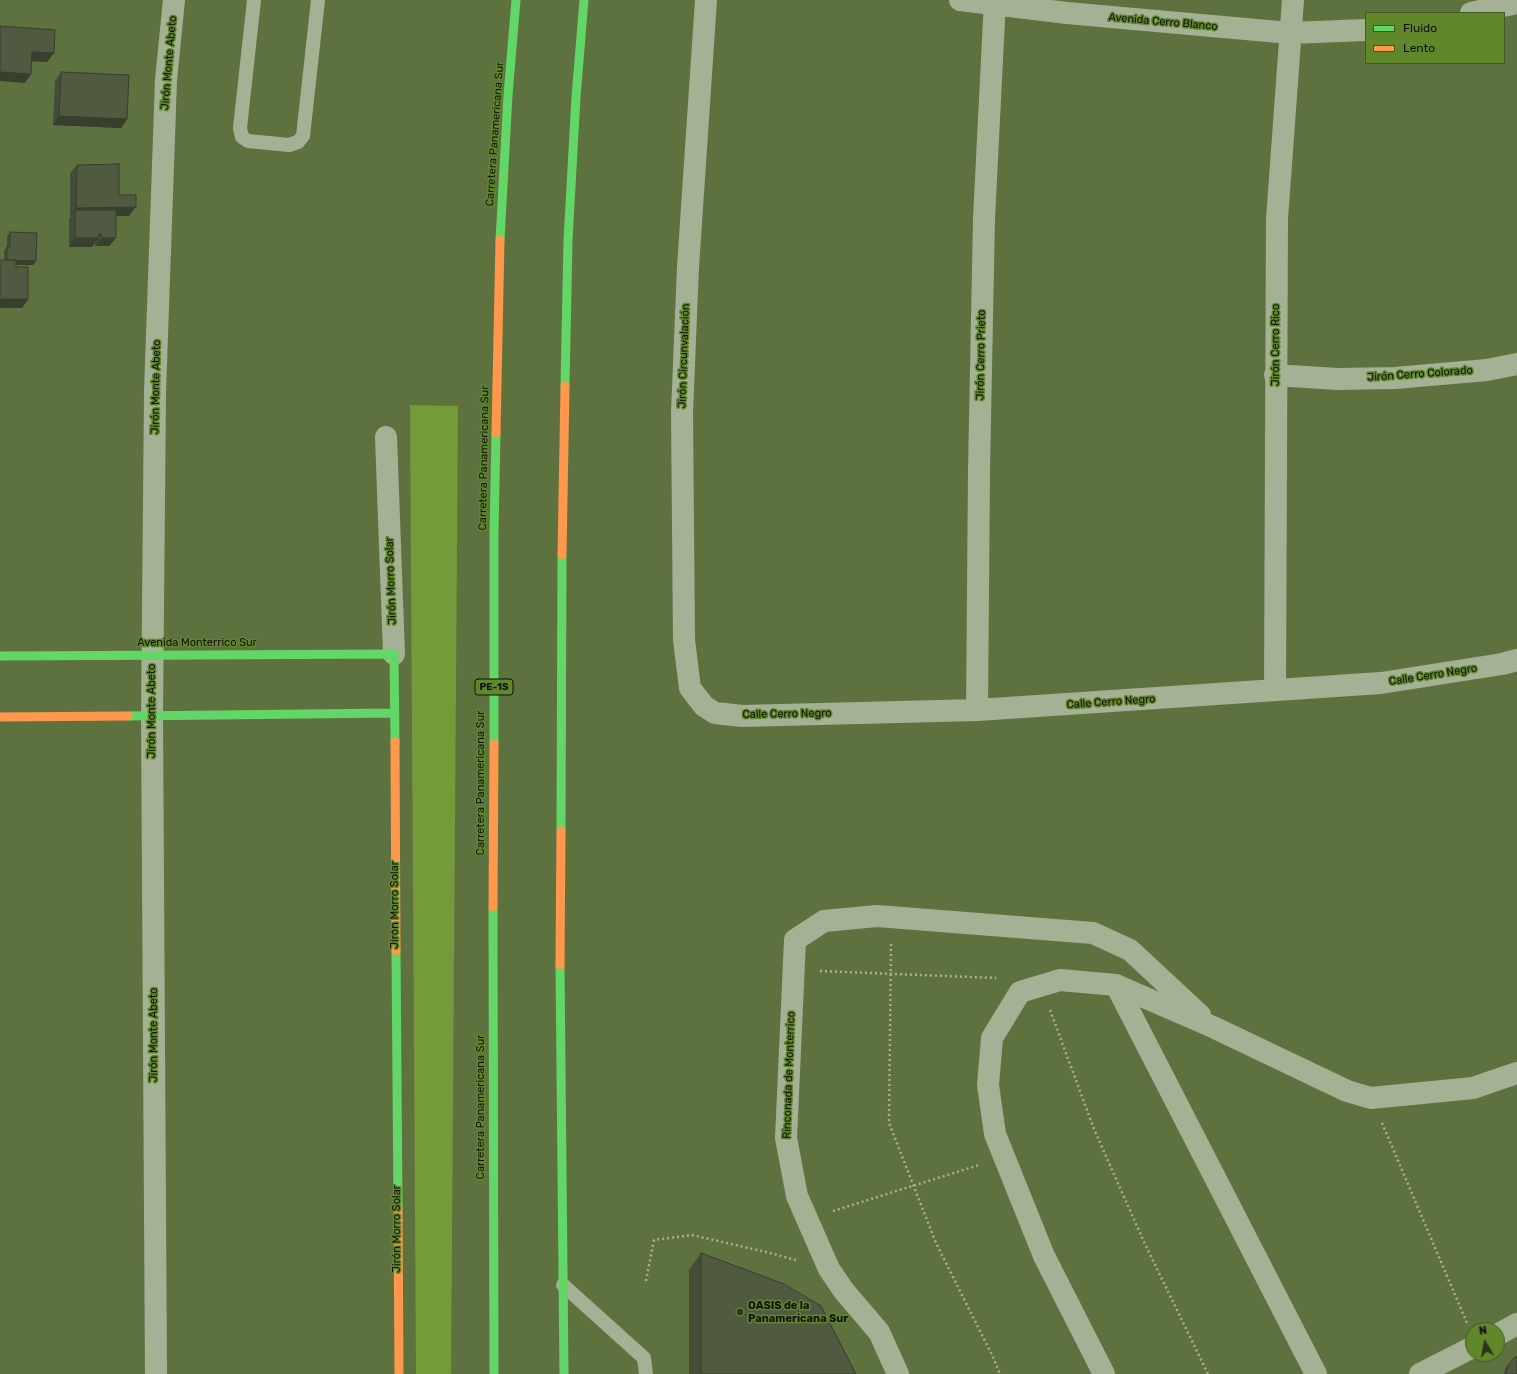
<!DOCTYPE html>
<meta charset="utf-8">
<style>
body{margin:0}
#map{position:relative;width:1517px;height:1374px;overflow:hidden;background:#5e7240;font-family:Rubik,sans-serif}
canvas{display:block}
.legend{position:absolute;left:1365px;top:12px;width:140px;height:52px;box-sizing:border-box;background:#61872b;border:1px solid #415821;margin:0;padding:5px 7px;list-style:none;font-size:12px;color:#111}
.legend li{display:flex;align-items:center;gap:8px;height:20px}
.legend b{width:20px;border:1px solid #415821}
.north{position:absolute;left:1465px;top:1322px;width:40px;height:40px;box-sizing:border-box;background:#61872b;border:1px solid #415821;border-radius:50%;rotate:350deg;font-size:11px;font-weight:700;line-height:16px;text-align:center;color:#111}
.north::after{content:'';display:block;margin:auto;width:14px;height:18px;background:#2c3321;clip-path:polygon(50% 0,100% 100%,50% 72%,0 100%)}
</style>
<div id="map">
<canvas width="1517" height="1374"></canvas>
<ul class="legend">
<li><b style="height:5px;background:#63d668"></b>Fluido</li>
<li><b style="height:5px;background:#ff974d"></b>Lento</li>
</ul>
<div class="north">N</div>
</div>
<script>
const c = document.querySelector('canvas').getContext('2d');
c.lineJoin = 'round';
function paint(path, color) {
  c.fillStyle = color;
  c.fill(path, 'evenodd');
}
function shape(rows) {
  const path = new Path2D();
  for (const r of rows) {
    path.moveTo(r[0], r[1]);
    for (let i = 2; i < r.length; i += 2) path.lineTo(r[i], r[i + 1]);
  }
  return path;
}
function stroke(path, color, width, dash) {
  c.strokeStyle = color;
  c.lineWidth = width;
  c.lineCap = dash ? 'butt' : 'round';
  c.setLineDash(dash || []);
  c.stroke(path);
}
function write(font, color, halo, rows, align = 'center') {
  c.font = font + ' Rubik,sans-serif';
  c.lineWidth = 3;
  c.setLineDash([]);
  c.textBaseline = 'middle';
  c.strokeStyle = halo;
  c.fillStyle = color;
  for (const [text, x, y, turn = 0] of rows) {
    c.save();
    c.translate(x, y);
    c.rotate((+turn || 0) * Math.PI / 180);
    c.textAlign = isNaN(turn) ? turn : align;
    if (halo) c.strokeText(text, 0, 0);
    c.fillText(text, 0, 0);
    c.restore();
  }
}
paint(shape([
 [410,405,458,406,451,1374,416,1374]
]), '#749a3a');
stroke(shape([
 [891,944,889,1123,936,1243,993,1357,1000,1374],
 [820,971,996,978],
 [1050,1010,1094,1129,1144,1242,1208,1374],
 [1382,1123,1467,1323],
 [833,1211,979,1165],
 [646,1281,654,1240,692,1235,766,1252,796,1260]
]), '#a5b194', 2.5, [2, 3]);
stroke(shape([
 [254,0,240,128,242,137,248,141,289,145,298,142,303,136,318,0],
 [563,1285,644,1358,646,1374]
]), '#a5b194', 14);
stroke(shape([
 [706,0,688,267,682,412,684,640,690,688,704,706,715,713,742,716,977,710,1381,683,1502,664,1517,660],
 [960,0,1067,13,1290,33,1366,30],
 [1471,13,1517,3],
 [1275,375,1337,379,1395,378,1487,370,1517,364],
 [386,437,394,654],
 [1275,690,1277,219,1293,0],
 [977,710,979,470,984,219,995,0],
 [1116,985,1316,1374],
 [1497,1335,1517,1324],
 [156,1374,152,715,155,392,166,80,174,0],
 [898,1374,879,1332,844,1291,829,1269,797,1196,786,1138,795,940,824,921,877,916,1093,933,1130,950,1200,1015],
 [1104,1374,1044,1256,995,1134,988,1085,992,1038,1020,992,1060,980,1116,985,1213,1027,1347,1091,1371,1098,1473,1088,1517,1073],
 [1420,1374,1473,1347]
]), '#a5b194', 22);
stroke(shape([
 [500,240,508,95,516,0],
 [565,386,568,240,576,97,584,0],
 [0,656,394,654,395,742],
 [128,716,393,713],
 [494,744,494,532,496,433],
 [561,831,562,555],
 [493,907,494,1374],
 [396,951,398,1208],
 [560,965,564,1374]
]), '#63d668', 9);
stroke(shape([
 [496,433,500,240],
 [562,555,565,386],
 [0,717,128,716],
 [395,742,396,951],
 [493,907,494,744],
 [560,965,561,831],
 [398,1208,399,1374]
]), '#ff974d', 9);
paint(shape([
 [61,72,127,119,121,128,53,125,55,81],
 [77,165,119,195,129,216,116,216,116,238,109,246,95,246,95,243,92,247,69,247,69,219,71,216,70,216,70,173],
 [10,232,36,261,33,265,16,265,16,267,28,299,22,308,4,260,4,251,7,246,7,236],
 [701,1253,856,1374,689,1374,689,1270],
 [1509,1364,1517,1374,1504,1374,1505,1368]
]), '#444d37');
paint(shape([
 [32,52,54,53,47,62,26,61],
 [0,72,31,74,25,83,0,81],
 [59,116,127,119,121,128,53,125],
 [136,207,129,216,75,216,75,210,71,216,70,216,76,208],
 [99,234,101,234,92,247,69,247,75,238],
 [102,238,116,238,109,246,95,246],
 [7,260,36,261,33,265,4,265],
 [0,299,28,299,22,308,0,308]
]), '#373f2d');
const building = shape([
 [0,26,55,30,54,53,32,52,31,74,0,72,0,26],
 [61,72,129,75,127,119,59,116,61,72],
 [119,164,119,195,136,195,136,207,76,208,77,165,119,164],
 [75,210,116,210,116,238,102,238,101,234,99,234,98,238,75,238,75,210],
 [10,232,37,233,36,261,7,260,7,246,10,247,10,232],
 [0,260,16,260,16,267,28,267,28,299,0,299,0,260],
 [701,1253,784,1284,821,1306,856,1374,701,1374,701,1253],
 [1515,1357,1517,1357,1517,1374,1507,1374,1506,1372,1509,1364,1515,1357]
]);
paint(building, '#4f5a40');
stroke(building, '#373f2d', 1);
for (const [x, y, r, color] of [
 [740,1312,4,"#2c3321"]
]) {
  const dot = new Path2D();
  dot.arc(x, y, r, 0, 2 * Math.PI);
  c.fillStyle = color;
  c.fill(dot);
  stroke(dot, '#61872b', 1.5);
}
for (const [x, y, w] of [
 [494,687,38]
]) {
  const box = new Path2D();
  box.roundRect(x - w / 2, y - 8, w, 16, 3);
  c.fillStyle = '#61872b';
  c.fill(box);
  stroke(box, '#111', 1);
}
write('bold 10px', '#111', null, [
 ["PE-1S",494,687]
]);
write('11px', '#111', '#61872b', [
 ["Avenida Cerro Blanco",1163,22,5],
 ["Jirón Monte Abeto",169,63,-85],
 ["Carretera Panamericana Sur",495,134,-86],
 ["Jirón Cerro Rico",1276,345,-90],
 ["Jirón Cerro Prieto",981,355,-89],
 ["Jirón Circunvalación",684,356,-88],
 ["Jirón Cerro Colorado",1420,374,-4],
 ["Jirón Monte Abeto",156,387,-89],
 ["Carretera Panamericana Sur",484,458,-89],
 ["Jirón Morro Solar",391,581,-92],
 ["Avenida Monterrico Sur",197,643],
 ["Calle Cerro Negro",1433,675,-9],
 ["Calle Cerro Negro",1111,702,-4],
 ["Jirón Monte Abeto",152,711,-90],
 ["Calle Cerro Negro",787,714,-1],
 ["Carretera Panamericana Sur",481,783,-90],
 ["Jirón Morro Solar",395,905,-90],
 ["Jirón Monte Abeto",154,1035,-90],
 ["Rinconada de Monterrico",789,1075,-88],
 ["Carretera Panamericana Sur",481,1107,-90],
 ["Jirón Morro Solar",397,1229,-90]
]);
write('bold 11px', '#111', '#61872b', [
 ["OASIS de la",748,1306],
 ["Panamericana Sur",748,1319]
], 'left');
</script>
